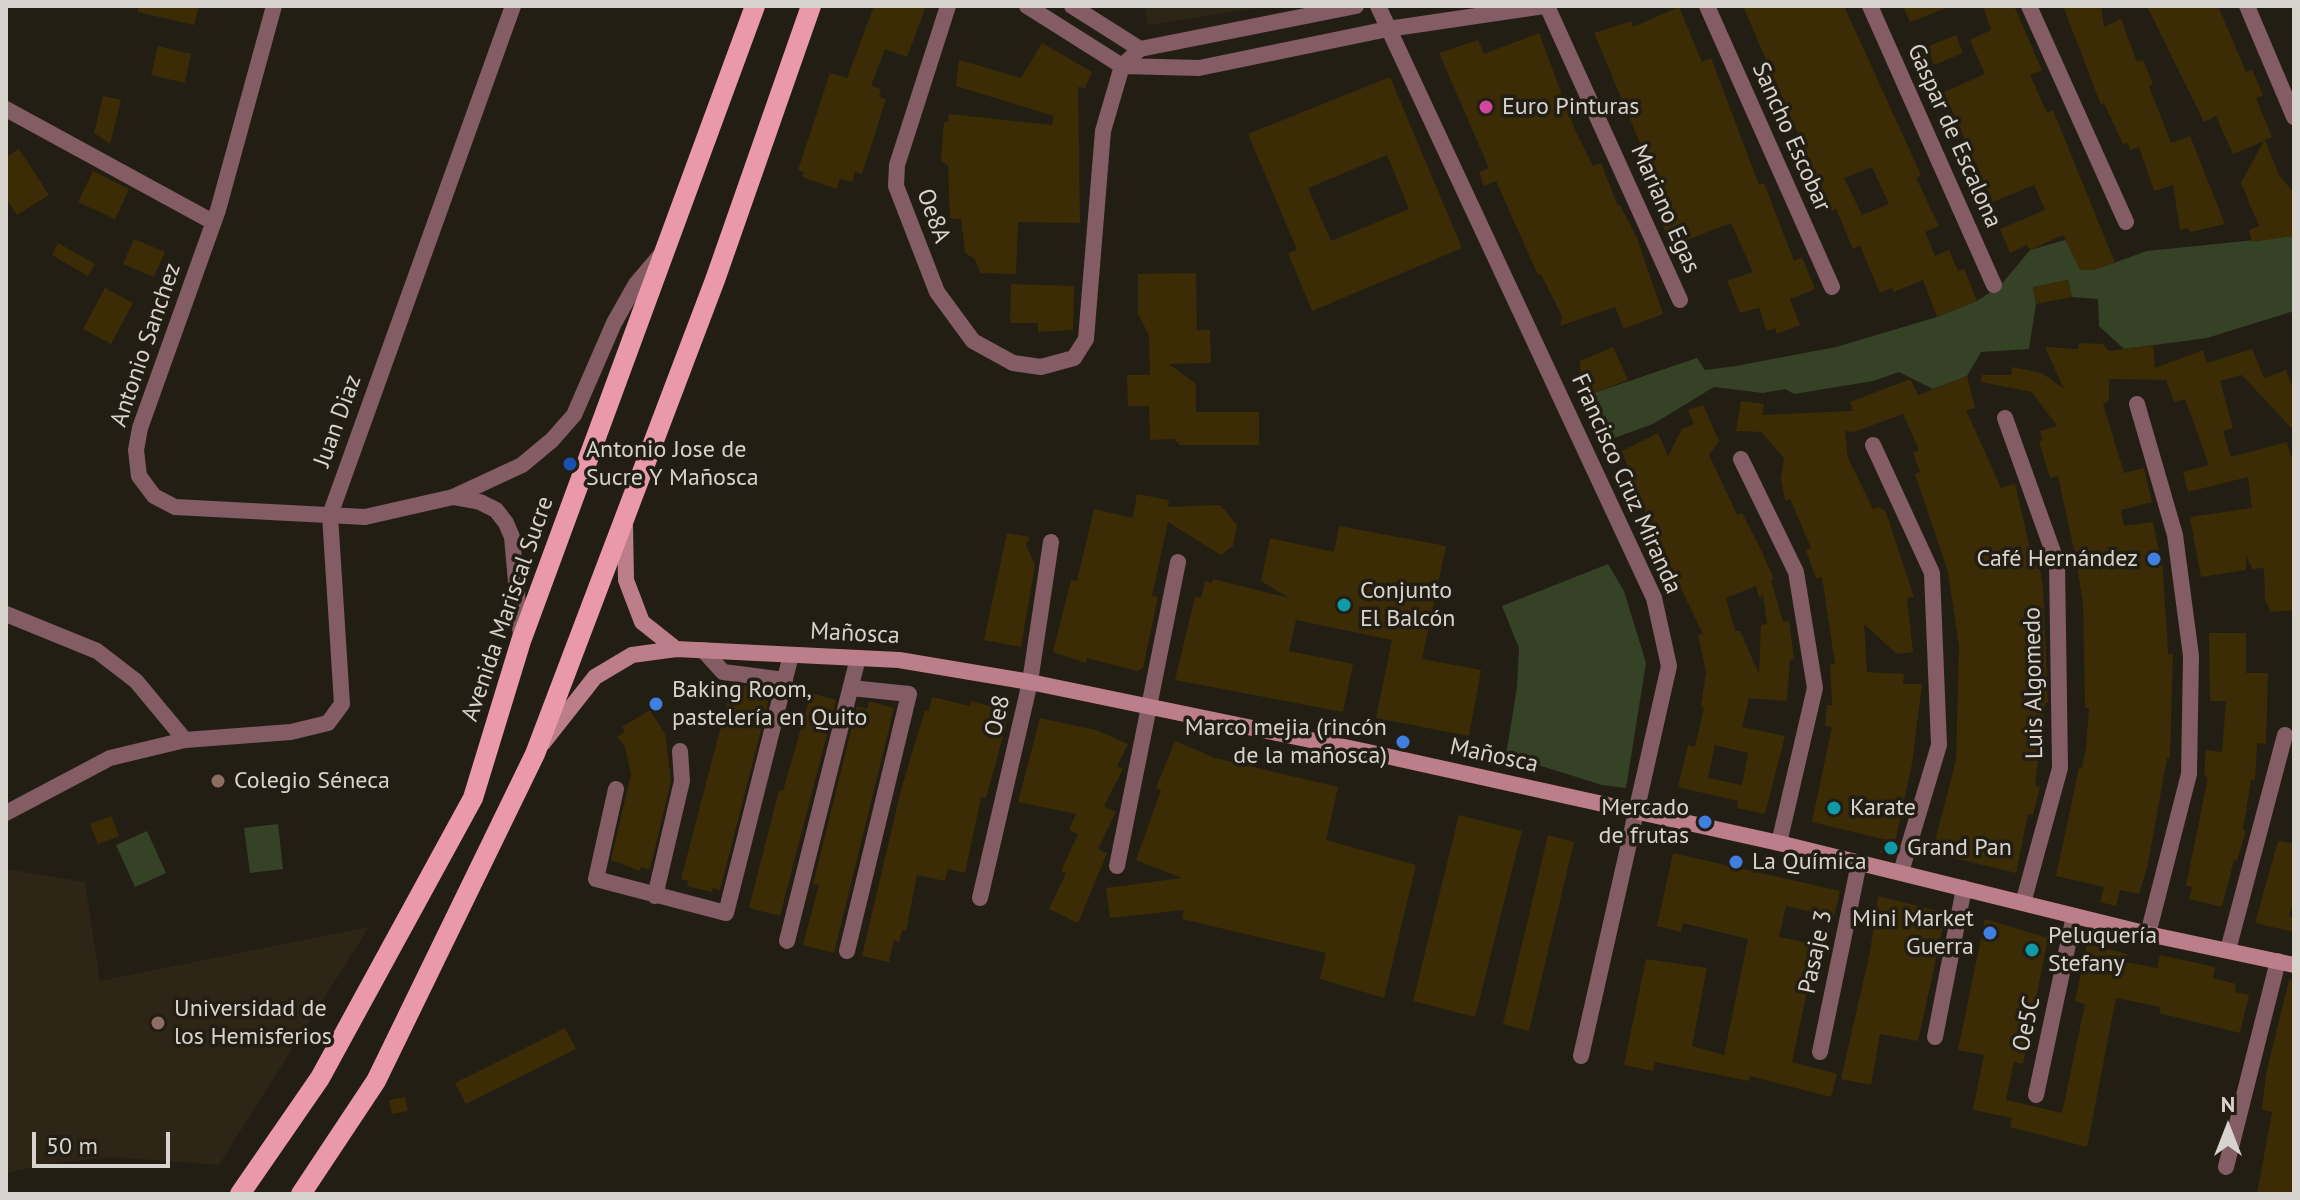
<!DOCTYPE html>
<meta charset="utf-8">
<style>
body{margin:0}
#map{position:relative;width:2300px;height:1200px;overflow:hidden;background:#231e14;font-family:"PT Sans",sans-serif}
canvas{display:block}
.frame{position:absolute;inset:0;border:8px solid #d7d3cd;pointer-events:none}
.north{position:absolute;left:2188px;top:1088px;width:80px;height:80px;-webkit-text-stroke:6px #231e14;paint-order:stroke;rotate:0deg;font-size:22px;font-weight:700;line-height:32px;text-align:center;color:#d7d3cd}
.north::after{content:'';display:block;margin:auto;width:28px;height:36px;background:#d7d3cd;clip-path:polygon(50% 0,100% 100%,50% 72%,0 100%)}
.scale{position:absolute;left:32px;top:1132px;width:138px;height:36px;box-sizing:border-box;border:4px solid #d7d3cd;border-top:0;padding-left:10px;font-size:24px;line-height:28px;white-space:nowrap;color:#d7d3cd;-webkit-text-stroke:6px #231e14;paint-order:stroke}
</style>
<div id="map">
<canvas width="2300" height="1200"></canvas>
<div class="frame"></div>
<div class="north">N</div>
<div class="scale">50 m</div>
</div>
<script>
const c = document.querySelector('canvas').getContext('2d');
c.lineJoin = 'round';
function paint(path, color) {
  c.fillStyle = color;
  c.fill(path, 'evenodd');
}
function shape(rows) {
  const path = new Path2D();
  for (const r of rows) {
    path.moveTo(r[0], r[1]);
    for (let i = 2; i < r.length; i += 2) path.lineTo(r[i], r[i + 1]);
  }
  return path;
}
function stroke(path, color, width, dash) {
  c.strokeStyle = color;
  c.lineWidth = width;
  c.lineCap = dash ? 'butt' : 'round';
  c.setLineDash(dash || []);
  c.stroke(path);
}
function write(font, color, halo, rows, align = 'center') {
  c.font = font + ' "PT Sans",sans-serif';
  c.lineWidth = 7;
  c.setLineDash([]);
  c.textBaseline = 'middle';
  c.strokeStyle = halo;
  c.fillStyle = color;
  for (const [text, x, y, turn = 0] of rows) {
    c.save();
    c.translate(x, y);
    c.rotate((+turn || 0) * Math.PI / 180);
    c.textAlign = isNaN(turn) ? turn : align;
    if (halo) c.strokeText(text, 0, 0);
    c.fillText(text, 0, 0);
    c.restore();
  }
}
paint(shape([
 [1145,6,1271,6,1148,25],
 [6,869,85,882,100,981,369,927,219,1165,111,1157,48,1164,6,1173]
]), '#2d2515');
paint(shape([
 [2294,236,2294,311,2207,338,2124,349,2099,326,2098,299,2072,297,2068,280,2033,287,2036,304,2029,349,1981,352,1967,376,1933,389,1899,372,1873,381,1794,394,1785,389,1763,393,1714,387,1653,424,1606,441,1587,403,1591,394,1697,358,1705,370,1736,366,1836,347,1937,317,1977,301,2000,286,2030,250,2065,240,2094,270,2147,251],
 [1608,564,1624,591,1646,663,1626,788,1602,785,1506,755,1517,687,1519,648,1502,606],
 [278,824,283,869,250,873,244,828],
 [147,831,166,873,135,887,116,845]
]), '#354226');
paint(shape([
 [138,6,199,6,194,25,138,12],
 [874,6,926,6,907,57,885,49,871,86,881,89,879,97,886,99,862,174,855,172,852,182,840,179,837,189,802,177,804,172,798,170,830,73,847,78],
 [1743,6,1844,6,1921,175,1916,178,1939,226,1925,232,1935,256,1949,250,1958,271,1964,269,1977,301,1937,317,1923,280,1894,292,1892,288,1880,293,1860,246,1853,249,1836,209,1832,211,1819,183],
 [1872,167,1889,204,1862,215,1844,178],
 [1903,6,1949,6,1949,7,1910,22],
 [1983,6,2014,6,2042,70,2030,75,2047,113,2053,110,2115,263,2094,270,2080,270,2063,235,2030,250,2027,245,2010,253,2000,229,2045,210,2034,185,1993,202,1944,92,1985,74,1970,40,1991,30],
 [2063,6,2101,6,2104,27,2121,19,2137,62,2143,60,2153,84,2149,86,2171,143,2190,136,2225,224,2191,232,2188,228,2180,230,2173,185,2154,191,2139,147,2130,150,2128,143,2123,144,2104,103,2101,105],
 [2147,6,2218,6,2246,72,2252,70,2263,95,2256,98,2272,137,2265,140,2279,175,2294,193,2294,236,2252,242,2249,230,2259,226,2241,183,2264,141,2233,154,2216,116,2204,122],
 [1679,7,1702,62,1711,58,1759,185,1764,183,1794,261,1802,257,1815,289,1790,299,1800,325,1777,334,1775,328,1767,331,1759,308,1740,313,1727,281,1753,272,1731,223,1671,246,1655,206,1662,203,1652,181,1655,179,1594,33,1631,21,1633,27],
 [1539,33,1575,130,1593,166,1601,163,1618,206,1620,205,1637,238,1663,314,1624,329,1615,307,1560,326,1562,316,1541,274,1538,275,1496,181,1484,186,1479,172,1489,168,1439,53,1478,40,1484,54],
 [1956,35,1963,53,1934,65,1927,47],
 [1042,43,1092,72,1085,88,1078,87,1080,223,1018,222,1016,274,980,273,975,259,965,253,961,219,950,218,948,165,941,161,944,122,948,122,949,114,1052,125,1054,116,956,86,959,60,1021,78],
 [158,46,191,54,185,83,151,75],
 [1390,77,1462,248,1312,311,1288,253,1297,250,1248,134],
 [1387,155,1409,209,1331,241,1308,188],
 [103,96,121,100,110,144,94,133],
 [19,149,49,195,17,215,6,198,6,157],
 [93,171,129,189,115,219,78,202],
 [134,239,165,252,154,277,123,264],
 [58,243,95,264,88,276,52,255],
 [1196,273,1197,330,1210,330,1211,363,1169,364,1196,384,1196,412,1259,412,1259,445,1180,445,1174,439,1150,440,1149,406,1128,406,1127,375,1150,375,1149,335,1138,314,1138,274],
 [2068,280,2072,297,2036,304,2033,287],
 [1011,284,1074,286,1073,330,1038,332,1038,323,1010,323],
 [105,288,133,303,111,344,83,329],
 [2079,343,2103,344,2109,351,2153,345,2155,368,2203,350,2207,363,2252,349,2264,378,2286,370,2294,391,2294,431,2242,375,2220,381,2233,428,2223,431,2231,457,2287,442,2294,466,2294,610,2271,612,2265,599,2264,568,2252,569,2246,555,2246,570,2201,577,2193,534,2190,517,2252,508,2248,477,2188,492,2183,472,2209,465,2185,399,2174,402,2166,380,2109,379,2109,400,2103,404,2124,473,2144,468,2152,502,2121,510,2124,526,2153,522,2163,571,2168,654,2173,654,2170,759,2167,758,2148,864,2139,894,2120,890,2116,906,2100,902,2104,887,2056,876,2079,768,2082,768,2086,747,2089,708,2085,708,2083,604,2076,559,2058,476,2050,478,2039,441,2043,440,2040,431,2057,426,2032,392,1981,382,1982,375,2011,375,2012,367,2042,373,2064,389,2045,347,2078,349],
 [1613,347,1628,380,1591,394,1580,370,1580,361],
 [1967,376,1975,408,1966,410,2001,488,2015,484,2034,565,2039,564,2043,587,2048,703,2045,703,2035,786,2040,787,2033,815,2028,814,2016,873,1938,854,1933,849,1956,760,1959,646,1948,572,1915,474,1920,472,1913,453,1919,450,1903,414,1854,432,1845,431,1848,458,1873,509,1879,507,1886,512,1914,597,1907,598,1913,652,1897,654,1864,624,1867,672,1904,674,1903,684,1922,684,1912,764,1895,842,1812,822,1832,727,1825,726,1827,705,1832,705,1830,665,1835,664,1822,577,1816,579,1806,550,1811,548,1790,499,1785,501,1781,480,1784,458,1761,432,1736,431,1741,401,1764,404,1762,415,1853,411,1850,402,1910,379,1918,395],
 [1703,405,1719,441,1709,455,1737,515,1742,513,1761,550,1774,579,1771,580,1783,622,1789,621,1794,659,1790,660,1787,701,1749,698,1742,727,1785,736,1765,814,1737,808,1738,801,1678,787,1688,745,1695,747,1704,708,1701,707,1706,672,1698,635,1703,634,1652,529,1622,451,1658,433,1668,456,1682,429,1694,424,1688,410],
 [1756,586,1759,597,1763,595,1767,624,1761,625,1759,674,1740,631,1735,631,1726,598],
 [1715,745,1748,753,1742,785,1708,778],
 [1137,494,1169,500,1168,507,1220,505,1237,525,1233,546,1221,555,1168,522,1152,596,1158,597,1143,668,1137,671,1087,658,1086,663,1053,652,1071,580,1077,581,1094,509,1133,518],
 [1339,526,1446,546,1422,659,1481,670,1469,736,1376,718,1392,640,1296,620,1289,651,1353,664,1343,712,1175,680,1195,597,1201,598,1205,581,1212,583,1213,579,1289,598,1261,581,1270,538,1334,552],
 [1007,533,1030,537,1026,545,1035,565,1021,647,984,640],
 [2209,633,2246,633,2246,673,2268,673,2266,744,2257,743,2255,780,2251,780,2243,830,2246,831,2237,861,2234,860,2222,907,2189,899,2192,887,2186,886,2208,777,2204,776,2206,750,2222,752,2226,701,2210,701],
 [732,684,767,689,766,694,770,695,720,890,713,888,712,892,687,886,689,881,681,879],
 [811,693,836,700,780,916,749,908,779,790,783,791],
 [932,697,970,706,971,701,1009,711,998,755,986,798,981,797,965,873,948,869,945,881,917,875,906,931,902,930,899,942,894,940,889,962,862,956,901,790,925,710,929,711],
 [869,701,894,708,834,953,803,945,819,885,813,884,857,706,867,709],
 [650,710,665,734,671,780,650,870,641,867,640,871,611,860,631,774,625,747,617,737,625,732,622,727],
 [1040,718,1096,730,1128,744,1117,766,1123,769,1104,806,1116,812,1098,849,1107,853,1078,923,1049,909,1066,873,1061,871,1078,834,1069,830,1076,814,1018,802],
 [1175,741,1215,758,1338,787,1326,840,1416,865,1384,998,1320,979,1326,953,1182,919,1184,910,1110,918,1106,888,1182,878,1136,860,1161,790,1156,788],
 [1459,815,1522,831,1475,1017,1413,1001],
 [111,816,119,836,98,844,90,824],
 [1548,835,1574,842,1529,1031,1503,1024],
 [1884,840,1898,843,1894,856,1880,853],
 [2278,841,2294,844,2294,900,2289,916,2294,918,2294,932,2255,923],
 [1673,853,1840,891,1834,917,1786,906,1779,937,1817,945,1792,1062,1837,1074,1831,1097,1750,1076,1749,1081,1655,1062,1653,1071,1624,1065,1646,959,1707,968,1692,1046,1724,1055,1748,939,1683,923,1681,932,1657,926],
 [1878,896,1946,913,1918,1041,1880,1034,1871,1085,1841,1079,1870,952],
 [1985,919,2048,938,2023,1064,2014,1062,2006,1100,2062,1113,2085,1004,2075,1001,2087,944,2128,954,2125,962,2157,968,2160,955,2215,967,2213,978,2236,984,2235,992,2249,995,2240,1033,2159,1013,2161,1007,2116,998,2087,1147,2010,1127,2012,1118,1973,1110,1984,1055,1958,1050],
 [2289,980,2294,981,2294,1194,2257,1194,2272,1112,2262,1110,2266,1074],
 [565,1028,576,1049,466,1104,455,1083],
 [405,1097,408,1111,392,1114,389,1100]
]), '#3c2c05');
stroke(shape([
 [274,6,218,210,140,428,136,450,139,476,154,496,175,507,365,517,453,497,522,465,552,440,574,415,614,323,636,284,659,257],
 [948,6,897,165,896,186,937,292,973,341,1013,363,1041,367,1074,358,1086,339,1103,131,1122,66,1140,49],
 [1027,6,1122,66,1199,68,1388,29,1544,6],
 [1072,6,1140,49,1356,6],
 [1378,6,1654,598,1669,666,1581,1056],
 [1547,6,1680,300],
 [1707,6,1832,287],
 [1870,6,1994,285],
 [2029,6,2126,222],
 [2247,6,2294,117],
 [6,109,213,222],
 [2137,404,2175,535,2191,656,2189,774,2148,934],
 [2005,418,2057,563,2060,768,2023,903],
 [1873,445,1932,573,1939,745,1901,872],
 [1741,459,1796,572,1815,688,1779,843],
 [453,497,480,502,496,510,506,523,512,537,521,638],
 [6,614,97,651,136,681,185,740],
 [703,650,723,672,785,680],
 [616,789,596,879,726,913,791,655],
 [6,813,110,758,185,740,291,732,328,723,342,704,330,515,513,6],
 [1117,866,1178,562],
 [655,896,682,781,680,751],
 [980,898,1030,682,1051,542],
 [787,941,858,658],
 [2228,950,2285,735],
 [847,951,909,694,851,688],
 [1935,1037,1964,888],
 [1820,1052,1859,863],
 [2036,1095,2074,916],
 [2226,1167,2278,961]
]), '#835c64', 16);
stroke(shape([
 [625,526,626,580,642,622,676,649],
 [543,743,595,677,632,655,676,649,899,660,1030,682,1359,750,1779,843,2148,934,2294,965]
]), '#bd7e8b', 16);
stroke(shape([
 [240,1194,320,1078,473,798,521,641,755,6],
 [301,1194,376,1081,535,754,715,280,811,6]
]), '#ea99aa', 20);
for (const [x, y, r, color] of [
 [1486,107,8,"#d1479c"],
 [570,464,8,"#1a4fb4"],
 [2154,559,8,"#3f7fe0"],
 [1344,605,8,"#0f9aa8"],
 [656,704,8,"#3f7fe0"],
 [1403,742,8,"#3f7fe0"],
 [218,781,8,"#8d6e63"],
 [1834,808,8,"#0f9aa8"],
 [1705,822,8,"#3f7fe0"],
 [1891,848,8,"#0f9aa8"],
 [1736,862,8,"#3f7fe0"],
 [1990,933,8,"#3f7fe0"],
 [2032,950,8,"#0f9aa8"],
 [158,1023,8,"#8d6e63"]
]) {
  const dot = new Path2D();
  dot.arc(x, y, r, 0, 2 * Math.PI);
  c.fillStyle = color;
  c.fill(dot);
  stroke(dot, '#231e14', 3);
}
write('24px', '#d7d3cd', '#231e14', [
 ["Euro Pinturas",1502,107],
 ["Antonio Jose de",586,450],
 ["Sucre Y Mañosca",586,478],
 ["Café Hernández",2138,559,"right"],
 ["Conjunto",1360,591],
 ["El Balcón",1360,619],
 ["Baking Room,",672,690],
 ["pastelería en Quito",672,718],
 ["Marco mejia (rincón",1387,728,"right"],
 ["de la mañosca)",1387,756,"right"],
 ["Colegio Séneca",234,781],
 ["Mercado",1689,808,"right"],
 ["de frutas",1689,836,"right"],
 ["Karate",1850,808],
 ["Grand Pan",1907,848],
 ["La Química",1752,862],
 ["Mini Market",1974,919,"right"],
 ["Guerra",1974,947,"right"],
 ["Peluquería",2048,936],
 ["Stefany",2048,964],
 ["Universidad de",174,1009],
 ["los Hemisferios",174,1037]
], 'left');
write('24px', '#d7d3cd', '#231e14', [
 ["Gaspar de Escalona",1954,136,66],
 ["Sancho Escobar",1791,137,66],
 ["Mariano Egas",1665,209,66],
 ["Oe8A",933,216,70],
 ["Antonio Sanchez",146,345,-71],
 ["Juan Diaz",338,421,-70],
 ["Francisco Cruz Miranda",1626,484,66],
 ["Avenida Mariscal Sucre",508,609,-71],
 ["Mañosca",855,634,3],
 ["Luis Algomedo",2034,683,-91],
 ["Oe8",998,716,-77],
 ["Mañosca",1494,756,12],
 ["Pasaje 3",1816,952,-78],
 ["Oe5C",2027,1024,-78]
]);
</script>
